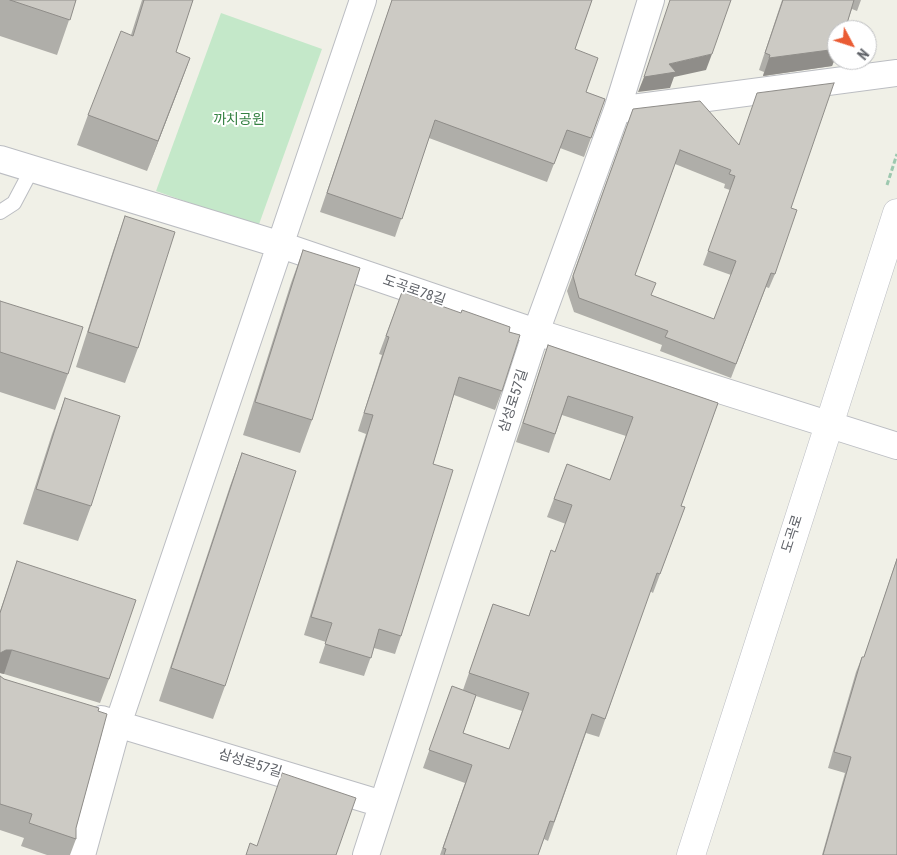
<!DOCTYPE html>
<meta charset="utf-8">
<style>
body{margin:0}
#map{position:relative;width:897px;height:855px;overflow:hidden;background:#f0f0e7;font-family:"Roboto Condensed",sans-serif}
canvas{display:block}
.north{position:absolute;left:827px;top:20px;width:50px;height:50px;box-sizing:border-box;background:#fff;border:1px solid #bfc0c2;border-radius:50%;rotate:130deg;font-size:14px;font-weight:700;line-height:20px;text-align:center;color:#5e6167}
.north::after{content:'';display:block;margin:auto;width:18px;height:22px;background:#ea5c34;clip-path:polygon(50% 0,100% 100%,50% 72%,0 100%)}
</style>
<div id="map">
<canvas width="897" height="855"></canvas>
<div class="north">N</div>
</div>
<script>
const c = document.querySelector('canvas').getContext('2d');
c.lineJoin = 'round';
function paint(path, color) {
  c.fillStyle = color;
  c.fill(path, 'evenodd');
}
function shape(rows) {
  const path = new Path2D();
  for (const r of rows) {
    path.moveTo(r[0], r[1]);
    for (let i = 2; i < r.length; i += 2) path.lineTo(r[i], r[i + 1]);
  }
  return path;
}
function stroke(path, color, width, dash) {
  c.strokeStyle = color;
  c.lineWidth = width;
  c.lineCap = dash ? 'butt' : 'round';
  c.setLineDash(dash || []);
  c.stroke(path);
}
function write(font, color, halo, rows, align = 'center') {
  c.font = font + ' "Roboto Condensed","Noto Sans KR",sans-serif';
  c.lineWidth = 4;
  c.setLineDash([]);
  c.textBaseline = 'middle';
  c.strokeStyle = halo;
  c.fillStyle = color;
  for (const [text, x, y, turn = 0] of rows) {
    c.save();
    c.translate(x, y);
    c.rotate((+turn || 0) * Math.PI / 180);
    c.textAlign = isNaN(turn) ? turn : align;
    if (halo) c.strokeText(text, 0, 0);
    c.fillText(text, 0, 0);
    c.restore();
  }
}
paint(shape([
 [221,13,322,49,258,227,156,191]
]), '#c4e8c9');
const service = shape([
 [0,212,14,203,32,169]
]);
const minor = shape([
 [617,110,897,73],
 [0,159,281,245,536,332,897,446],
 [101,719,382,804],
 [82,855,118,724,363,0],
 [366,855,536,332,617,110,651,0]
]);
const secondary = shape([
 [691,855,897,213]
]);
stroke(service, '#bbbdc2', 16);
stroke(minor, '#bbbdc2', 28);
stroke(secondary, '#bcbec4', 29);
stroke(shape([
 [887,185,897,154]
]), '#9dc8af', 3, [5, 2.5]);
stroke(service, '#fff', 14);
stroke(minor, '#fff', 26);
stroke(secondary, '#fff', 28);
paint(shape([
 [0,0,76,0,57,55,0,36],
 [142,0,193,0,176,52,190,58,147,171,77,145,88,115,131,35],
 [392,0,592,0,575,49,586,92,605,99,584,157,560,148,547,182,429,138,395,237,320,212],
 [782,0,861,0,857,11,852,9,832,66,763,76,764,72,759,70],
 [633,109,791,208,775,274,769,288,766,287,731,378,660,351,662,345,574,312,567,291],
 [675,164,725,184,724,188,730,190,703,265,731,275,714,319,651,295,635,275],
 [125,216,138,348,125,383,76,367,113,251],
 [303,250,312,420,300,453,243,435,291,283],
 [402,292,509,332,502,391,495,410,454,395,433,464,401,636,395,654,374,648,364,676,319,663,326,642,304,635,366,434,358,431,382,355,379,354],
 [0,301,68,374,55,410,0,392],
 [548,345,718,403,681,506,685,507,653,593,650,591,599,737,586,733,548,841,544,839,538,855,440,855,465,783,423,768,452,686,463,690,493,604,529,616,551,550,555,552,566,524,547,517,567,464,610,480,626,436,562,415,549,453,516,442],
 [476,696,522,711,509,749,463,733],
 [65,398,91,506,78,541,23,524,52,434],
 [242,453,225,686,213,719,159,701,230,486],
 [897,558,897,855,822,855,845,773,828,768,856,672,862,657,864,657],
 [17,561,109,679,100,703,4,674,0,673,0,611],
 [0,676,4,679,98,711,76,828,76,839,70,855,47,855,21,846,24,838,0,830]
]), '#afaea9');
paint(shape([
 [837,49,837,54,832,66,763,76,769,58],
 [712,54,706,70,674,77,670,88,638,92,644,77,669,64],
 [190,58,179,88,147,171,158,141],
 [6,650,12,650,4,674,0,673,0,653]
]), '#8f8d89');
const building = shape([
 [10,0,76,0,70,20,10,0],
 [144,0,193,0,176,52,190,58,158,141,88,115,121,31,133,36,144,0],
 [392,0,592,0,575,49,598,58,586,92,605,99,591,138,567,130,554,164,435,120,402,219,327,193,392,0],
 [670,0,731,0,712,54,669,64,676,72,644,77,670,0],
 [783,0,854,0,845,30,837,30,837,49,769,58,770,55,765,53,783,0],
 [834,83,791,208,797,210,775,274,771,273,736,364,665,337,668,331,579,298,573,276,633,109,700,101,739,145,757,93,834,83],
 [680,150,731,170,729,174,735,176,708,251,736,261,714,319,651,295,656,283,635,275,680,150],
 [125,216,175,232,138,348,88,332,125,216],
 [303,250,360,268,312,420,255,402,303,250],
 [402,292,461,313,462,310,510,327,509,332,520,335,502,391,459,377,433,464,453,470,401,636,379,629,371,658,325,644,332,623,311,617,373,415,364,413,389,337,386,336,402,292],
 [0,301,83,327,68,374,0,352,0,301],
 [548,345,718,403,681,506,685,507,660,574,657,573,605,719,592,714,554,822,550,821,538,855,444,855,446,849,443,848,472,765,429,750,452,686,476,695,463,733,509,749,529,693,469,673,493,604,529,616,551,550,555,552,572,505,554,499,567,464,610,480,633,417,568,396,555,434,523,423,548,345],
 [65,398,120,416,91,506,36,489,65,398],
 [242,453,296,471,225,686,171,668,242,453],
 [897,559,897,855,823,855,851,757,834,752,862,657,864,657,897,559],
 [17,561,136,600,109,679,12,650,6,650,0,653,0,613,17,561],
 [0,676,4,679,99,708,98,711,107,714,76,828,76,839,29,823,32,814,0,804,0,676],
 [282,773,356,798,336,855,246,855,250,843,257,846,282,773]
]);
paint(building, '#cccac4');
stroke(building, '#8f8d89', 1);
write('14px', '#348142', '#fff', [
 ["까치공원",239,120]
]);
write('14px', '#5e6167', '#fff', [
 ["도곡로78길",414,291,19],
 ["삼성로57길",514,401,-72],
 ["도곡로",793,534,-72],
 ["삼성로57길",250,764,17]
]);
</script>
